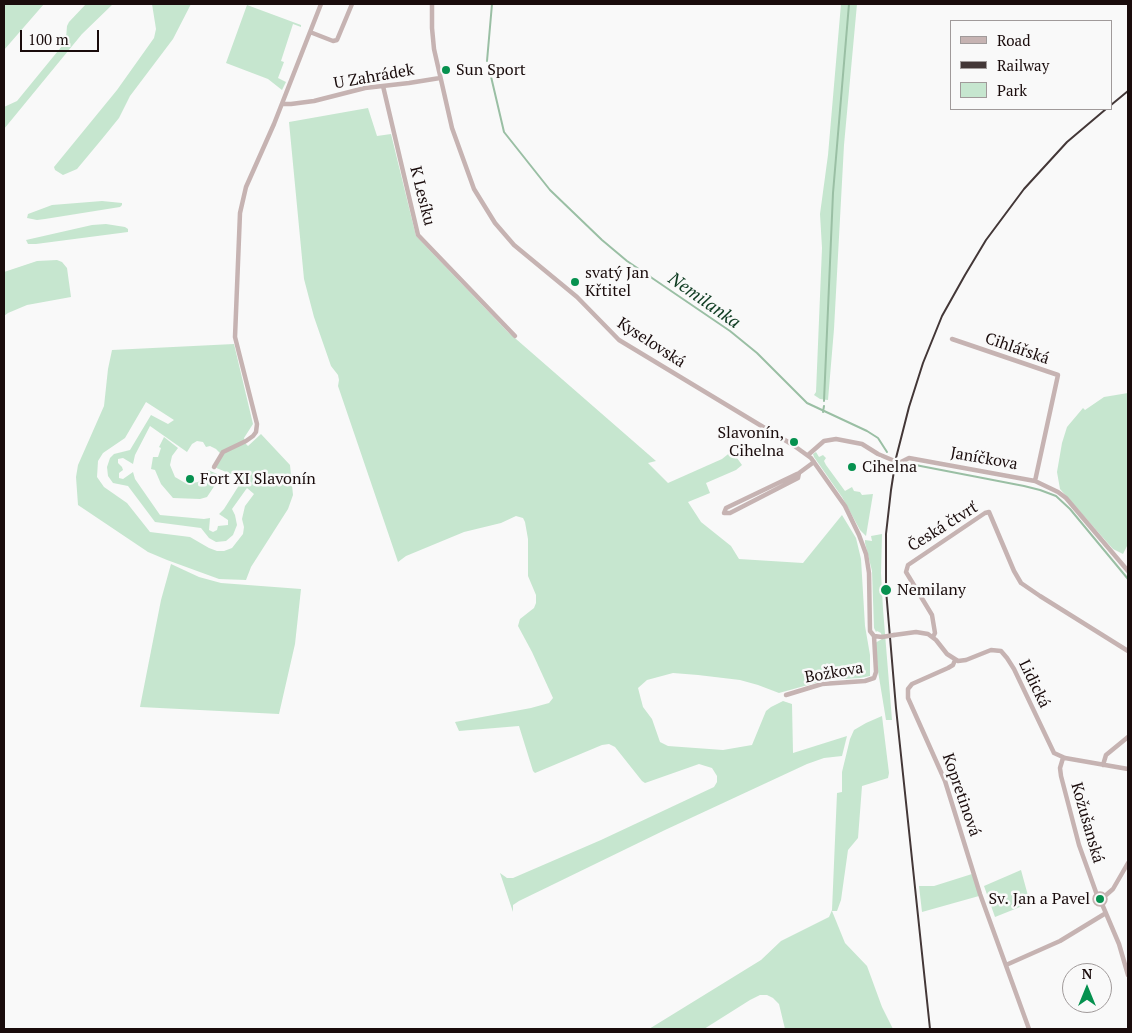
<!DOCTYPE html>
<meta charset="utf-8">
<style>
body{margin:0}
#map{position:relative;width:1132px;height:1033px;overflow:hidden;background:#f9f9f9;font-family:"PT Serif",serif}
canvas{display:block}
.frame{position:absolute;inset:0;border:5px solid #1a0c0c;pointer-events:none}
.legend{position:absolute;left:950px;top:20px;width:162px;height:90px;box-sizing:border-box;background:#f9f9f9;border:1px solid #a09a9a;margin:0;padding:6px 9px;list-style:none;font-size:15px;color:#1a0c0c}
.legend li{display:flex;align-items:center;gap:10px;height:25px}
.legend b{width:25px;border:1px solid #a09a9a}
.north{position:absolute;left:1062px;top:963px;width:50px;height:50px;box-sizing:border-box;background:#f9f9f9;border:1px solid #a09a9a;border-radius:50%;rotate:0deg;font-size:14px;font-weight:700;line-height:20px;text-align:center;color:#1a0c0c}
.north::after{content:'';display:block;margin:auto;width:18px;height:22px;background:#06914f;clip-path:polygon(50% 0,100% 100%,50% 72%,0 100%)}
.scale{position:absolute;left:20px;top:30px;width:79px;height:22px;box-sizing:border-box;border:2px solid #1a0c0c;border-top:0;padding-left:6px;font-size:15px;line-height:18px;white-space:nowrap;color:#1a0c0c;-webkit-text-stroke:4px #f9f9f9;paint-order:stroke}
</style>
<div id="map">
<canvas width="1132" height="1033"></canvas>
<div class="frame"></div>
<ul class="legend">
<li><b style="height:6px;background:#c6b3b2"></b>Road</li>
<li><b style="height:6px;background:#433737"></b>Railway</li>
<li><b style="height:14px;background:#c6e6cf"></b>Park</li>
</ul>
<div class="north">N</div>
<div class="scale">100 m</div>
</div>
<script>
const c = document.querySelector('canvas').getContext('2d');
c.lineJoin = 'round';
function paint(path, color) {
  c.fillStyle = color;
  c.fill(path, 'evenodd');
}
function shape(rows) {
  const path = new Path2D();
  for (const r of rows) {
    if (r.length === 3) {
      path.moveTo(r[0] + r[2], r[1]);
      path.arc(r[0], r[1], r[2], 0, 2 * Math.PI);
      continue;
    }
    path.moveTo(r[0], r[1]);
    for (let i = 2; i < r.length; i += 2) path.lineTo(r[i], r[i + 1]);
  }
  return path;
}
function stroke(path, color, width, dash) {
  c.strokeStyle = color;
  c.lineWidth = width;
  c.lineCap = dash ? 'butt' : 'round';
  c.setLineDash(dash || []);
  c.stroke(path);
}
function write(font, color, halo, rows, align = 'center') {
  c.font = font + ' "PT Serif",serif';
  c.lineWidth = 5;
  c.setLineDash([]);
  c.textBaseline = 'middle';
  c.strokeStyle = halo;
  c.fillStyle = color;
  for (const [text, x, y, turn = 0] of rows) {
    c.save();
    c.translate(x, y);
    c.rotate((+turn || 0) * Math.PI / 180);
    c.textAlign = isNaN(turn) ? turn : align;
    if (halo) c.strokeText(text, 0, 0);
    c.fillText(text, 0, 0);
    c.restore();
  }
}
paint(shape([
 [4,4,44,4,4,50],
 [86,4,113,4,82,34,4,129,4,107,17,101,62,46,66,39,67,26,69,22],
 [152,4,191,4,173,39,130,96,119,118,102,139,77,169,63,175,55,170,54,167,117,90,154,38,156,29],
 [841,4,857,4,844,145,834,329,828,400,820,399,814,395,816,392,822,248,820,214,828,155],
 [247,5,301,25,301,27,293,24,281,61,284,62,278,78,286,82,282,90,268,79,226,63],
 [368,108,377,136,391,134,416,236,508,332,656,461,648,463,668,483,722,459,732,451,742,465,736,470,706,483,710,493,688,502,701,522,731,546,739,559,803,563,842,515,856,538,861,559,865,626,870,655,870,676,860,678,826,680,779,693,758,685,740,680,698,675,673,673,647,680,638,688,643,707,652,719,660,742,668,746,723,750,752,745,766,711,771,707,783,701,792,704,793,753,847,736,842,756,824,758,807,764,665,830,519,901,513,905,513,912,500,873,507,878,513,878,601,840,714,787,717,782,717,776,712,768,699,764,645,783,642,781,615,747,609,744,602,745,535,773,533,771,519,726,459,731,455,722,531,708,549,703,553,698,532,652,518,626,520,619,534,608,536,603,536,595,528,576,528,539,525,522,523,518,516,516,501,523,464,532,406,556,398,562,338,386,339,380,338,375,331,366,314,317,304,279,289,122],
 [102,201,122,203,122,205,120,207,45,219,37,220,27,218,28,214,52,205],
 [106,224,125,227,128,229,128,232,36,244,28,244,26,240,92,225],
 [57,260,62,262,67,268,71,297,27,305,8,313,4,316,4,272,37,261],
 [234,344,253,424,244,438,246,444,248,446,261,434,290,465,293,495,288,509,251,567,246,580,219,579,167,560,148,552,78,505,76,477,78,465,104,406,108,369,112,350],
 [146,402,174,420,168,424,151,415,130,450,114,454,110,458,107,467,108,476,113,483,128,486,155,522,201,528,209,538,216,542,226,541,233,535,237,525,235,515,232,509,247,488,254,494,245,506,242,519,244,527,243,534,232,548,224,551,217,551,209,548,190,537,150,532,127,503,104,487,97,477,98,461,103,453,125,438],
 [150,426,187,452,192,444,197,441,203,442,206,447,210,446,216,449,221,454,214,467,243,479,224,509,219,514,228,520,228,525,218,526,217,530,213,532,209,530,210,518,204,519,160,515,135,479,133,472,123,479,119,478,119,473,123,470,122,467,118,463,118,459,123,458,133,464,135,455],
 [1128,393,1128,544,1123,554,1113,549,1060,489,1057,472,1062,443,1067,427,1083,408,1085,410,1104,397],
 [164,437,178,448,172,456,170,465,175,477,187,484,198,482,203,479,208,470,224,477,221,483,217,482,207,497,200,499,173,498,161,484,155,470,151,469,153,457,158,457,161,448,159,447],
 [816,452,819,457,823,455,826,458,824,461,826,465,845,491,852,487,854,491,860,492,862,495,873,494,866,536,860,530,842,497,814,457,813,454],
 [882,534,881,573,883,609,892,720,886,720,878,671,875,643,882,639,881,633,877,631,876,632,874,628,872,571,865,543,865,540,872,541,871,536],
 [171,564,199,577,221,583,301,589,295,644,279,714,140,707,161,600],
 [882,716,889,773,888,778,862,786,858,838,848,850,841,900,837,911,832,911,845,943,867,966,882,1007,893,1029,785,1029,779,1004,773,998,767,995,760,995,750,1000,704,1029,649,1029,761,960,781,941,829,917,832,910,837,793,842,792,842,772,850,739,854,730,866,723],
 [1021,870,1030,903,995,917,984,886],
 [972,874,979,896,922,912,919,886,934,886]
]), '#c6e6cf');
stroke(shape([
 [487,61,492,4],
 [489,68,504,132,550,190,602,240,627,261,730,331,757,353,807,403,867,431,878,438,887,452],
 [824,401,833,193,849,4],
 [823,412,824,406],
 [905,463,1024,486,1040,490,1056,496,1070,509,1128,579]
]), '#9abfa4', 2);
stroke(shape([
 [432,4,432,28,434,49,452,128,474,189,495,223,514,245,577,297,619,340,793,445,811,458,845,506,859,535,866,554,869,573,870,631,874,636,882,637],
 [310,32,333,41,337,40,352,4],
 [383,86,418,235,515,336],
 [283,104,291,104,314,101,365,88,409,83,440,78],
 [952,339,1058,375,1035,481],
 [808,455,824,441,836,439,862,444,878,454,897,462,901,462,909,458,1035,481,1058,492,1066,498,1128,571],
 [214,467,223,452,246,441,253,436,256,432,257,424,235,337,240,213,246,187,274,124,321,4],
 [799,473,798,478,730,513,724,513,726,508,799,473,814,462],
 [894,635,916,632,928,634,936,640,947,654,958,661,966,660,991,650,1001,651,1007,658,1014,669,1054,753,1065,758,1128,769],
 [933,637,935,633,932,615,906,572,908,565,985,513,989,512,1014,571,1021,583,1040,596,1128,651],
 [955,660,953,665,948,668,912,684,908,689,908,698,945,781,980,894,1029,1029],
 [786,695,822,684,865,681,874,678,876,672,874,636],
 [1063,758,1060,768,1061,776,1079,845,1097,895],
 [1103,765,1106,755,1128,737],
 [1100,899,5.5],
 [1105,896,1113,889,1128,863],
 [1102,904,1119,944,1128,975],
 [1006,965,1060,941,1106,913]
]), '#c6b3b2', 4.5);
stroke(shape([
 [1111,105,1128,91],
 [930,1029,896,708,886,590,886,534,891,490,896,458,909,407,923,363,942,316,965,275,986,240,1024,189,1067,142,1106,109]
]), '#433737', 2);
stroke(shape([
 [882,637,894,635]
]), '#c6b3b2', 4.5);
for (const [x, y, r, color] of [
 [446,70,5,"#06914f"],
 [575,282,5,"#06914f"],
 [794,442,5,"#06914f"],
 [852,467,5,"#06914f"],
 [190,479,5,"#06914f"],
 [886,590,6,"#06914f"],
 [1100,899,5,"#06914f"]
]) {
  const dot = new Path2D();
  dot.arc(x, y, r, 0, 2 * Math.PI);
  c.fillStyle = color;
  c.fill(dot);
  stroke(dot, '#f9f9f9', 2);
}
write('16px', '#1a0c0c', '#f9f9f9', [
 ["Sun Sport",456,70],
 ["svatý Jan",585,273],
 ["Křtitel",585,291],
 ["Slavonín,",784,433,"right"],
 ["Cihelna",784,451,"right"],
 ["Cihelna",862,467],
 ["Fort XI Slavonín",200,479],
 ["Nemilany",897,590],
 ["Sv. Jan a Pavel",1090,899,"right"]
], 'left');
write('16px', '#1a0c0c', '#f9f9f9', [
 ["U Zahrádek",374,77,-10],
 ["K Lesíku",422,196,76],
 ["Kyselovská",651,343,33],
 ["Cihlářská",1017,349,19],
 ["Janíčkova",984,459,10],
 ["Česká čtvrť",943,527,-32],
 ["Božkova",834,673,-10],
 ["Lidická",1034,684,64],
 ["Kopretinová",961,795,71],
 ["Kožušanská",1087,823,74]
]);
write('italic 18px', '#0f3c22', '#f9f9f9', [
 ["Nemilanka",704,301,35]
]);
</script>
